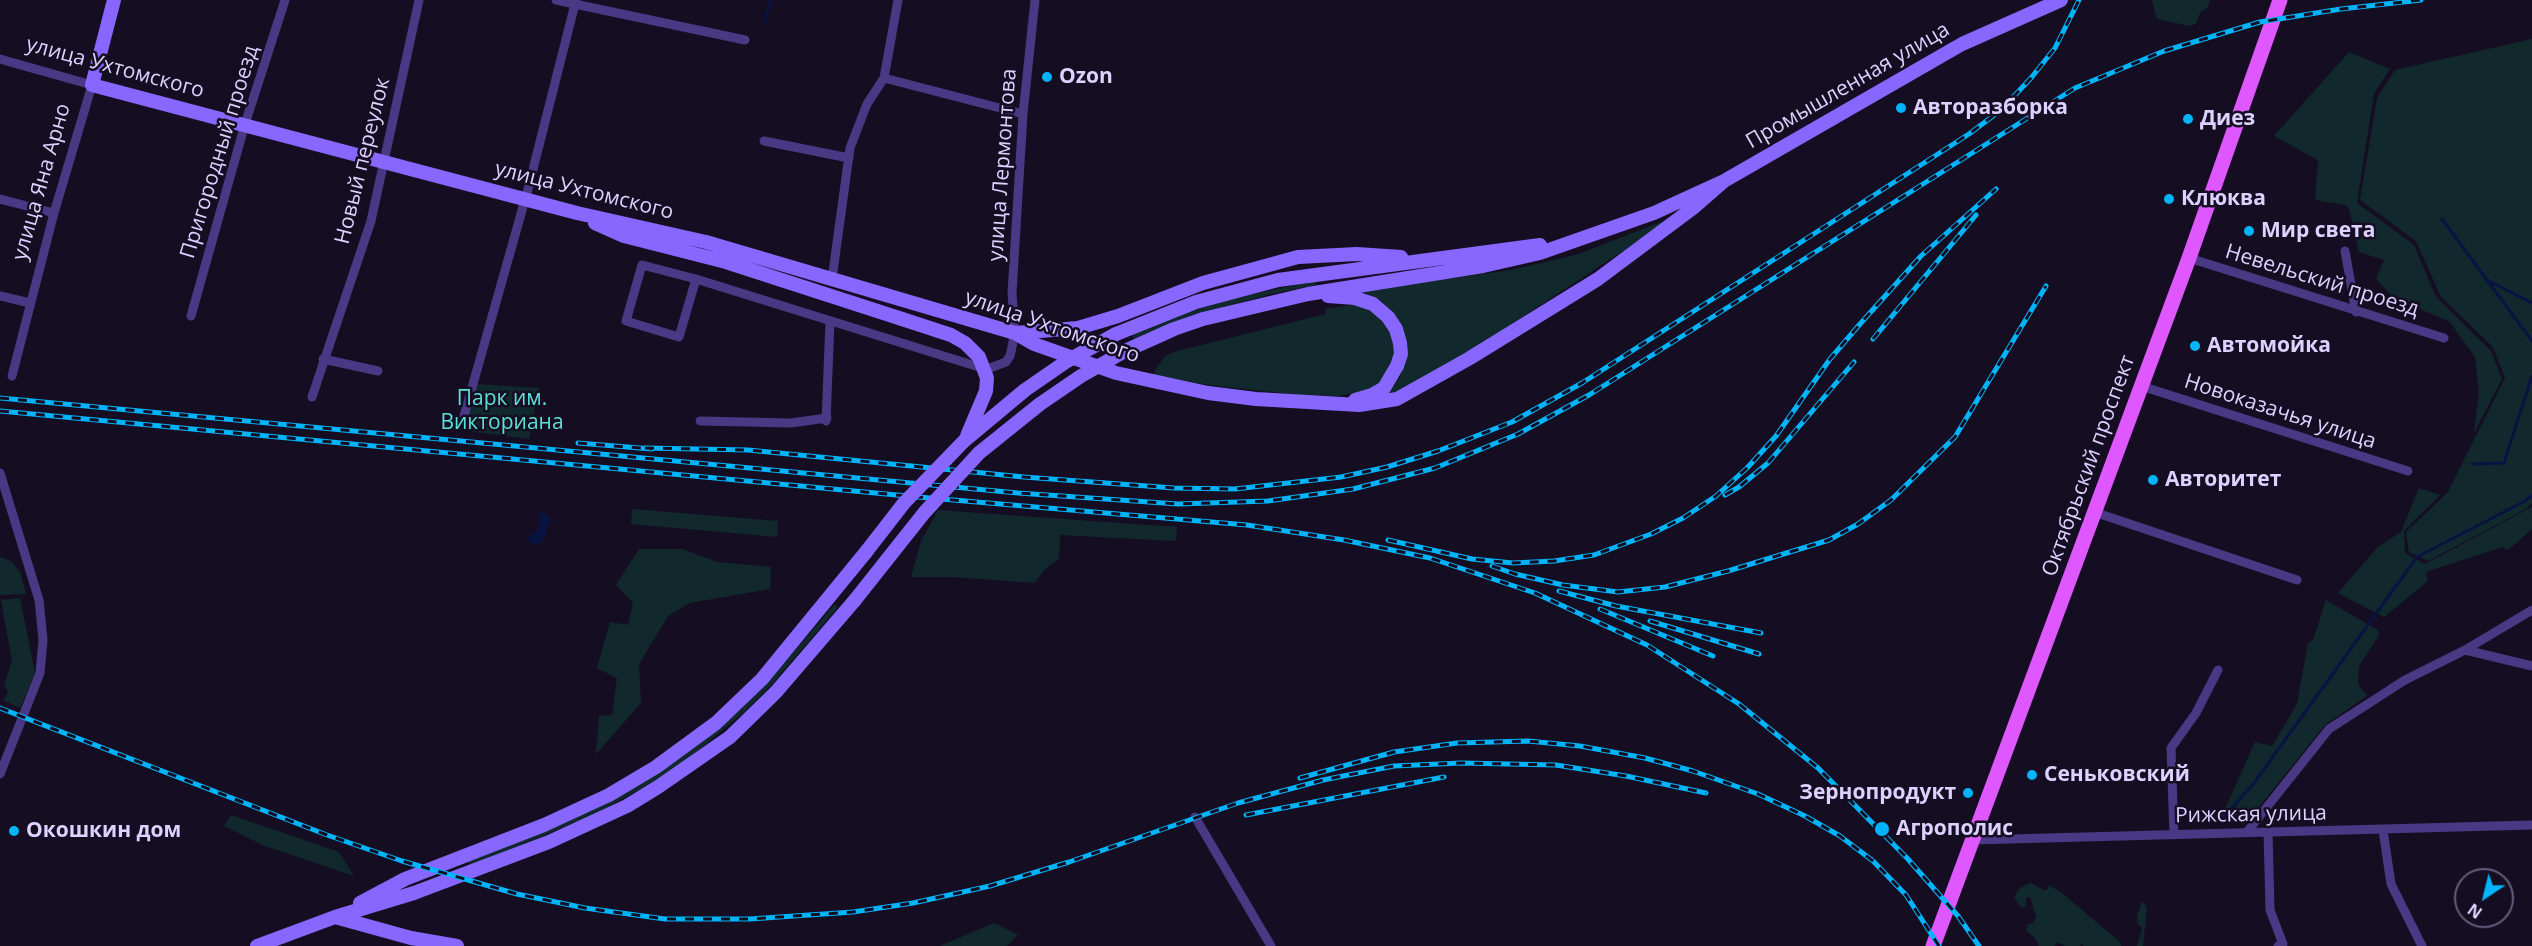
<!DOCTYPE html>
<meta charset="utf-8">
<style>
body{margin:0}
#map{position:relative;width:2532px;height:946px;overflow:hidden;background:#150e23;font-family:"Open Sans",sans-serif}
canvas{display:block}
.north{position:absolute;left:2454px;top:868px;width:60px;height:60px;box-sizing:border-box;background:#150e23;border:2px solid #655c7b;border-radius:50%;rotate:215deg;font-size:16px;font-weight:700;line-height:24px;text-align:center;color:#ded0ff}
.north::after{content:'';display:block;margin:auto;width:21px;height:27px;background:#00b4fb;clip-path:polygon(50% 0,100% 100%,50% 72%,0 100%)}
</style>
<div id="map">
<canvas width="2532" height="946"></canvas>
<div class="north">N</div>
</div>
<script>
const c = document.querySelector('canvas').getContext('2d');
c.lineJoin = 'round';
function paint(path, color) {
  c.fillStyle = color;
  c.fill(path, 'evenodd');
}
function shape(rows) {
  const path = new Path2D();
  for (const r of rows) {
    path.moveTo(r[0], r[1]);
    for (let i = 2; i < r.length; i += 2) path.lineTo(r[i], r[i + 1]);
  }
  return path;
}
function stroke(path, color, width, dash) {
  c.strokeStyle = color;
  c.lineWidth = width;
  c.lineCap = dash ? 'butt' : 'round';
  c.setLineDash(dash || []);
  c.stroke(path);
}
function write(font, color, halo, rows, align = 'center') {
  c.font = font + ' "Open Sans",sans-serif';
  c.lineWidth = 5;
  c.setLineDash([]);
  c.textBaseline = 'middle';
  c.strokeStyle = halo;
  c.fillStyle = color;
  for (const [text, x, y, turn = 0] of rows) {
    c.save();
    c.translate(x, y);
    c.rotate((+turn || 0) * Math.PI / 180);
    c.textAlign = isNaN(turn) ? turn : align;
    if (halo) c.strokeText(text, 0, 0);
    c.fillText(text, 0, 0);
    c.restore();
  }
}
paint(shape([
 [2152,0,2210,0,2210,1,2207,8,2200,13,2196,23,2190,26,2157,19],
 [2532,39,2532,503,2526,509,2428,561,2409,552,2406,532,2448,492,2505,378,2493,347,2441,297,2416,241,2360,200,2377,98,2395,70],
 [2349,52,2390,69,2374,93,2357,203,2414,245,2436,297,2491,351,2502,379,2474,433,2479,393,2475,357,2449,321,2395,299,2376,279,2384,260,2359,252,2349,209,2346,205,2315,200,2318,160,2274,136],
 [1676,216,1475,348,1419,382,1385,397,1400,377,1405,363,1404,330,1392,311,1380,300,1360,291,1511,270,1579,254],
 [1315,281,1316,285,1271,294,1191,316,1134,339,1131,335,1189,312,1239,297],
 [1351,305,1363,306,1377,313,1388,325,1394,338,1394,356,1386,375,1379,383,1368,390,1339,396,1300,395,1209,385,1154,375,1154,372,1165,356,1177,351,1326,314,1325,309],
 [473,384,539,388,529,439,460,430],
 [2419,488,2440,495,2404,531,2405,553,2425,564,2532,507,2532,529,2508,550,2502,547,2426,572,2428,581,2384,617,2338,593,2378,547,2401,532],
 [632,509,778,521,777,537,631,524],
 [938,510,1177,527,1176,541,1060,535,1059,559,1046,568,1035,583,953,577,911,577,921,541],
 [639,549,682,549,717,562,771,567,770,589,690,603,668,616,639,664,641,703,596,754,599,716,612,715,617,678,597,668,610,622,628,625,633,603,616,585],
 [0,557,12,562,20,572,26,594,0,595],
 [20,598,35,673,20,708,3,700,8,693,4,685,12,661,1,600],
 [2326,600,2378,630,2379,635,2359,666,2358,684,2367,696,2325,725,2247,822,2220,820,2255,742,2272,746,2297,704,2308,643,2313,640],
 [835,604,838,607,773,683,743,713,690,757,651,783,593,815,470,866,468,862,591,811,648,779,687,753,740,710,770,680],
 [231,815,339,852,354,876,265,846,224,826],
 [2031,883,2044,890,2048,889,2049,885,2063,894,2121,943,2121,946,2083,946,2083,942,2080,946,2065,946,2057,942,2055,946,2039,946,2035,938,2026,931,2028,924,2033,923,2036,917,2030,897,2026,898,2026,906,2021,908,2014,897,2020,888],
 [2142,901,2147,907,2143,946,2137,946,2142,928,2138,924,2137,916],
 [994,923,1018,935,1007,946,940,946]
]), '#11292d');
paint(shape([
 [538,513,545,513,551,519,550,526,547,524,546,536,538,545,533,544,528,540,532,533,538,530,540,521]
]), '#091341');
stroke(shape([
 [764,22,771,0],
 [2442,219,2532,341],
 [2485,279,2532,303],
 [2472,464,2504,463,2532,376],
 [2224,817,2254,783,2417,557,2525,501,2532,495]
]), '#091341', 3);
stroke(shape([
 [556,0,745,40],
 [0,59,92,85,54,213,12,376],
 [884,78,1023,114],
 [764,141,849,158],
 [0,199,54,213],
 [2345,251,2356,312],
 [2189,258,2444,338],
 [696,279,679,337,626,321,642,265,696,279,979,367,990,368,1006,362,1010,356,1015,333,1012,293,1023,114,1035,0],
 [832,279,850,148,867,104,884,78,898,0],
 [0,296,30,303],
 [191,316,245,124,285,0],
 [323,359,378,371],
 [2141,386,2408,471],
 [312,397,371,221,419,0],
 [464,416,528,189,576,0],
 [700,421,791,423,827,418],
 [826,421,830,321],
 [0,473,39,600,43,640,40,673,0,774],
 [2094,512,2297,580],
 [2465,650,2532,666],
 [1195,817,1271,946],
 [2383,830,2391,884,2422,946],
 [2268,831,2270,910,2283,944,2278,946],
 [2247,832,2329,729,2405,680,2465,650,2532,610],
 [2174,835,2171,748,2196,713,2218,670],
 [1972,840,2532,825]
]), '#493883', 9);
stroke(shape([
 [114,0,92,85,577,213,706,242,1015,333,1034,344,1116,373,1208,393,1256,399,1359,405,1397,399,1470,358,1598,279,1693,208,1724,181],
 [595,223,624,236,726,262,902,319],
 [1328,296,1355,298,1373,304,1388,317,1396,329,1400,343,1401,354,1397,366,1384,388,1372,395,1355,400],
 [1015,333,1078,328,1118,316,1203,283,1298,257,1357,254,1401,257],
 [1116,334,1196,302,1278,280,1540,245],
 [1125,351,1174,329,1203,319,1308,294,1483,266,1540,253,1654,213,1724,181,1962,44,2061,0],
 [360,903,405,879,544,825,609,795,656,767,716,723,762,679,866,552],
 [335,917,411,938,457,946],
 [257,946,335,917,414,893,488,865,549,842,627,806,658,787,730,737,776,692,855,600]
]), '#8767ff', 14);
stroke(shape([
 [1933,946,2189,258,2280,0]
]), '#df57ff', 15);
const rail = shape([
 [1873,339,1976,215],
 [0,398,1018,493,1178,504,1268,501,1353,489,1435,468,1518,434,1589,395,2075,88,2164,51,2260,22,2341,9,2421,0],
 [0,411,918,497,1247,525,1344,540,1430,558,1535,593,1647,645,1739,704,1818,768,1907,858,1958,916,1979,946],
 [578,443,652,449],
 [645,448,748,450,1024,477,1174,488,1235,489,1341,477,1387,467,1438,451,1512,422,1582,383,1969,134,2001,110,2031,78,2055,48,2079,0],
 [1725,495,1739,487,1768,463,1854,362],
 [1388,540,1472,559,1513,563,1554,561,1594,555,1651,534,1683,518,1716,496,1747,468,1776,436,1830,359,1860,324,1921,256,1996,189],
 [1492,566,1515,574,1563,585,1618,592,1665,587,1728,571,1829,540,1858,524,1891,500,1955,437,2046,286],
 [1559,591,1616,606,1761,633],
 [1600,609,1713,656],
 [1650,621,1759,654],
 [0,708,327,835,402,861,517,894,585,908,665,919,750,919,853,912,913,903,990,886,1069,862,1238,803,1323,780,1394,766,1461,763,1556,765,1626,776,1706,793],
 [1300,778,1394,752,1457,743,1528,741,1580,746,1645,758,1693,771,1758,794,1805,816,1840,836,1873,861,1906,895,1939,946],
 [1246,815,1444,777]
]);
stroke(rail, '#00b4fb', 5);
stroke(rail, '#150e23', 3, [9]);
stroke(shape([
 [902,319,951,335,965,343,979,357,987,378,986,391,967,436],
 [866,552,904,503,965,440,1025,390,1067,361,1116,334],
 [855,600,924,513,979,453,1040,404,1081,376,1125,351]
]), '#8767ff', 14);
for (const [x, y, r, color] of [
 [1047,77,6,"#00b4fb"],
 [1901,108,6,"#00b4fb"],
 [2188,119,6,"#00b4fb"],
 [2169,199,6,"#00b4fb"],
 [2249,231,6,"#00b4fb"],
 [2195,346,6,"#00b4fb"],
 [2153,480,6,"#00b4fb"],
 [2032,775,6,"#00b4fb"],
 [1968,793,6,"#00b4fb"],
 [1882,829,8,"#00b4fb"],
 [14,831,6,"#00b4fb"]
]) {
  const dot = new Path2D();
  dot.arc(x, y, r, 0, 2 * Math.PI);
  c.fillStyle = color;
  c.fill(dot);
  stroke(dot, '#150e23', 2);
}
write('21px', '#ded0ff', '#150e23', [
 ["улица Ухтомского",115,68,15],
 ["Промышленная улица",1848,86,-30],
 ["Пригородный проезд",220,152,-73],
 ["Новый переулок",363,161,-76],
 ["улица Лермонтова",1003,165,-86],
 ["улица Яна Арно",42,182,-74],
 ["улица Ухтомского",584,191,14],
 ["Невельский проезд",2322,281,17],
 ["улица Ухтомского",1052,327,19],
 ["Новоказачья улица",2280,412,18],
 ["Октябрьский проспект",2089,466,-70],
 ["Рижская улица",2251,815,-1]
]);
write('bold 21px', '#ded0ff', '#150e23', [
 ["Ozon",1059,77],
 ["Авторазборка",1913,108],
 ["Диез",2200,119],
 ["Клюква",2181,199],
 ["Мир света",2261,231],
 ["Автомойка",2207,346],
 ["Авторитет",2165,480],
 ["Сеньковский",2044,775],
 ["Зернопродукт",1956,793,"right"],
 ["Агрополис",1896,829],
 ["Окошкин дом",26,831]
], 'left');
write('21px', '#5be0d7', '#150e23', [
 ["Парк им.",502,399],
 ["Викториана",502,423]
]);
</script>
